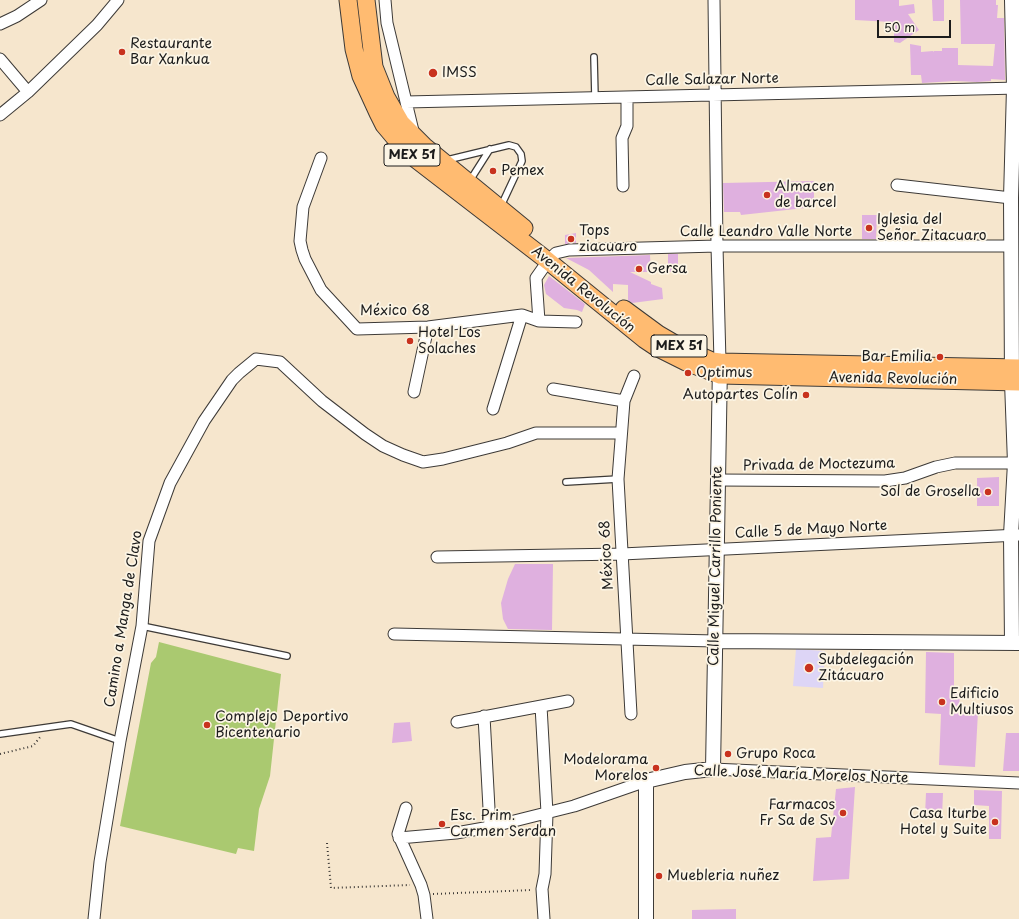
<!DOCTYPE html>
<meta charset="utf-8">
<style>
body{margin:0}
#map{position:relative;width:1019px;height:919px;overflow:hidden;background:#f6e6cd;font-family:"Playpen Sans",sans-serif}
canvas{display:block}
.scale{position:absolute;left:877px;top:20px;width:74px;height:18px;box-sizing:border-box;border:2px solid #1c1c1c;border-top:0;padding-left:5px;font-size:12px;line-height:14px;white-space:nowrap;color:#1c1c1c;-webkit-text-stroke:3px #fcf5e5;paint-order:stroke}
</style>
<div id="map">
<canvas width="1019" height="919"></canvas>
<div class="scale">50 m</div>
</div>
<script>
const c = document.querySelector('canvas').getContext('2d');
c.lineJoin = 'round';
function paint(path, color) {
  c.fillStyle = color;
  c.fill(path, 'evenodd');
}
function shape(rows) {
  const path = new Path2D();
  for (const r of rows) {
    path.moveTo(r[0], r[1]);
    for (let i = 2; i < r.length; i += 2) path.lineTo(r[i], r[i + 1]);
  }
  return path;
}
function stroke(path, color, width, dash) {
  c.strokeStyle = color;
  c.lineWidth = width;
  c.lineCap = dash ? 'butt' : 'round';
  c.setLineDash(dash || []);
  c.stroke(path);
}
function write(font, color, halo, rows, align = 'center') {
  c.font = font + ' "Playpen Sans",sans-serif';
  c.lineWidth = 3.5;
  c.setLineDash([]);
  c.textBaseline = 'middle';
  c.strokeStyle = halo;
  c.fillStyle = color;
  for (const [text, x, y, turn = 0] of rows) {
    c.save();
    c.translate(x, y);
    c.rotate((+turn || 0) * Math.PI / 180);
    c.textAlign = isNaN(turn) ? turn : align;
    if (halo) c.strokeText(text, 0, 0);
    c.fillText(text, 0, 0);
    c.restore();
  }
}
paint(shape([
 [796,649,825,651,823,688,793,686]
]), '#ddd5f6');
paint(shape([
 [159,642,281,674,270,776,259,809,254,851,238,848,236,854,120,826,151,663,156,657]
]), '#aac970');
paint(shape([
 [855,0,899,0,899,6,914,4,915,13,908,14,919,30,900,43,894,42,894,31,888,29,891,22,855,20],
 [932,0,944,0,944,21,933,21],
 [960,0,996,0,996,5,998,5,997,18,1004,18,1005,80,991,79,991,81,977,82,955,81,922,83,921,75,911,75,910,44,921,46,921,52,933,51,934,52,934,51,942,51,942,48,958,48,958,65,993,66,995,44,961,44],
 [814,181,814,207,741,215,740,212,724,212,723,183],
 [862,215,877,215,876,239,862,239],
 [576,233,576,243,565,244,565,235],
 [668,254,678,254,678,272,668,272],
 [650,255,651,272,630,272,651,282,651,284,662,288,663,299,632,303,628,300,628,285,613,284,613,292,589,270,566,258],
 [549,276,585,304,582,312,577,310,564,308,546,294,544,285],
 [999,477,999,506,977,506,977,478],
 [515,564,553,564,552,630,508,629,503,619,501,603,508,579],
 [926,652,954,653,954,692,960,693,959,711,978,712,975,767,939,765,941,714,925,713],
 [410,722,412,741,392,743,394,723],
 [1006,733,1019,733,1019,771,1003,771],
 [855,787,849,879,813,881,816,838,831,837,836,789],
 [974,790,1002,791,1001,839,989,839,989,806,974,805],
 [926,793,943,793,942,816,925,815],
 [736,909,736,919,692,919,692,910]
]), '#dfb0df');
const service = shape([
 [594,57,595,98],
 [447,160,509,145,516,147,521,154,522,161,501,206],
 [469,182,490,149],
 [566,482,618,479],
 [142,626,287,656],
 [0,734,71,724,120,741]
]);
const minor = shape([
 [385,0,387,23,414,135],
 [714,0,717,246,720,362],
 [0,24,17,16,41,0],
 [0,59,28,92],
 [406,102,1019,88],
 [0,115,28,92,97,25,118,0],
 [321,158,303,207,300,241,302,250,305,259,321,290,357,329,428,327,522,315,539,321,576,322],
 [897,185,1011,198],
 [623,186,622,138,627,126,627,97],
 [539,321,536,278,548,261,556,253,569,250,717,246,1011,246],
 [553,389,624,401],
 [414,392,428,327],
 [493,409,522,315],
 [717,480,885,481,905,478,936,467,955,463,1015,463],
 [437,557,622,554,1019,535],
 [394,634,716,641],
 [541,706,547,813,545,874,542,889,544,919],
 [631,714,618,479,624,401,634,376],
 [484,716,490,827],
 [457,722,568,701],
 [713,769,1019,783],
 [406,808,398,834,421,885,424,895,427,919],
 [399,838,456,833,490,827,574,806,646,781],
 [94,919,100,862,120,741,142,626,149,541,170,483,204,421,232,380,239,373,256,359,280,362,322,401,365,434,383,446,403,455,423,462,443,459,507,443,536,433,621,433]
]);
const tertiary = shape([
 [716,641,1019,643],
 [1012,643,1011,535,1015,463,1012,382,1011,198,1014,88,1012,0],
 [646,919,646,781,685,772,713,769,720,365]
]);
const primary = shape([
 [348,0,354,49,361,76,378,113,384,125,400,144,417,160,548,261,644,339,656,347,686,362,720,375,1019,382],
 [366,0,374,67,386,97,401,123,424,146,524,228],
 [624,309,658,334,682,348,712,361,720,362,1019,368]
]);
stroke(service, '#3d3a37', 8);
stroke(minor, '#3d3a37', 13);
stroke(tertiary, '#3d3a37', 16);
stroke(primary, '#3d3a37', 19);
stroke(shape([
 [0,754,33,746,41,736],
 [327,843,331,888,410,885],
 [433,894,532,890]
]), '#3d3a37', 2, [1, 3]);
stroke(service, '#fff', 5.5);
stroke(minor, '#fff', 11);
stroke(tertiary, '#fff', 14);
stroke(primary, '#ffbb71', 17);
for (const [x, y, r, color] of [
 [122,52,4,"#c8321e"],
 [433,73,5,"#c8321e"],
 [493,171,4,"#c8321e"],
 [767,195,4,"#c8321e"],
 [869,228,4,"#c8321e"],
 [571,239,4,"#c8321e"],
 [639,269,4,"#c8321e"],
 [410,341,4,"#c8321e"],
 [940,357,4,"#c8321e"],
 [688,373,4,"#c8321e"],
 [806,395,4,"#c8321e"],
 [988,492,4,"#c8321e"],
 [809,668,5,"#c8321e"],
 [942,702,4,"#c8321e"],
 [207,725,4,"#c8321e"],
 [728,754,4,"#c8321e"],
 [656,768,4,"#c8321e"],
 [843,813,4,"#c8321e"],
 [995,822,4,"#c8321e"],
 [442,824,4,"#c8321e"],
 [659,876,4,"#c8321e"]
]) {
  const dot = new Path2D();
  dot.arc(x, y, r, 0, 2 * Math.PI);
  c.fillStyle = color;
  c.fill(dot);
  stroke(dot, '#fcf5e5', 1.5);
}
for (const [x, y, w] of [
 [412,155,56],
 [679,346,56]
]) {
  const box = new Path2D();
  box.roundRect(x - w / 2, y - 11, w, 22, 3);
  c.fillStyle = '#fcf5e5';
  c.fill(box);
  stroke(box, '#1c1c1c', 1);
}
write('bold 13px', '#1c1c1c', null, [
 ["MEX 51",412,155],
 ["MEX 51",679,346]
]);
write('14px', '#1c1c1c', '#fcf5e5', [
 ["Restaurante",130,44],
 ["Bar Xankua",130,60],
 ["IMSS",442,73],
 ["Pemex",501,171],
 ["Almacen",775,187],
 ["de barcel",775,203],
 ["Iglesia del",877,220],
 ["Señor Zitacuaro",877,236],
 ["Tops",579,231],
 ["ziacuaro",579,247],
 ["Gersa",647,269],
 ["Hotel Los",418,333],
 ["Solaches",418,349],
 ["Bar Emilia",932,357,"right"],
 ["Optimus",696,373],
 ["Autopartes Colín",798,395,"right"],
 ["Sol de Grosella",980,492,"right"],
 ["Subdelegación",818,660],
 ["Zitácuaro",818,676],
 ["Edificio",950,694],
 ["Multiusos",950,710],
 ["Complejo Deportivo",215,717],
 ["Bicentenario",215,733],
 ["Grupo Roca",736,754],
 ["Modelorama",648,760,"right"],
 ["Morelos",648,776,"right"],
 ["Farmacos",835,805,"right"],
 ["Fr Sa de Sv",835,821,"right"],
 ["Casa Iturbe",987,814,"right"],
 ["Hotel y Suite",987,830,"right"],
 ["Esc. Prim.",450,816],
 ["Carmen Serdan",450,832],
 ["Muebleria nuñez",667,876]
], 'left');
write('14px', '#1c1c1c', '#fcf5e5', [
 ["Calle Salazar Norte",712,80,-1],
 ["Calle Leandro Valle Norte",766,232],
 ["Avenida Revolución",583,290,39],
 ["México 68",395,311],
 ["Avenida Revolución",893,379,1],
 ["Privada de Moctezuma",819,465,-1],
 ["Calle 5 de Mayo Norte",811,530,-3],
 ["México 68",607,555,-93],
 ["Calle Miguel Carrillo Poniente",716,566,-89],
 ["Camino a Manga de Clavo",124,619,-81],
 ["Calle José María Morelos Norte",801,775,2]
]);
</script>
